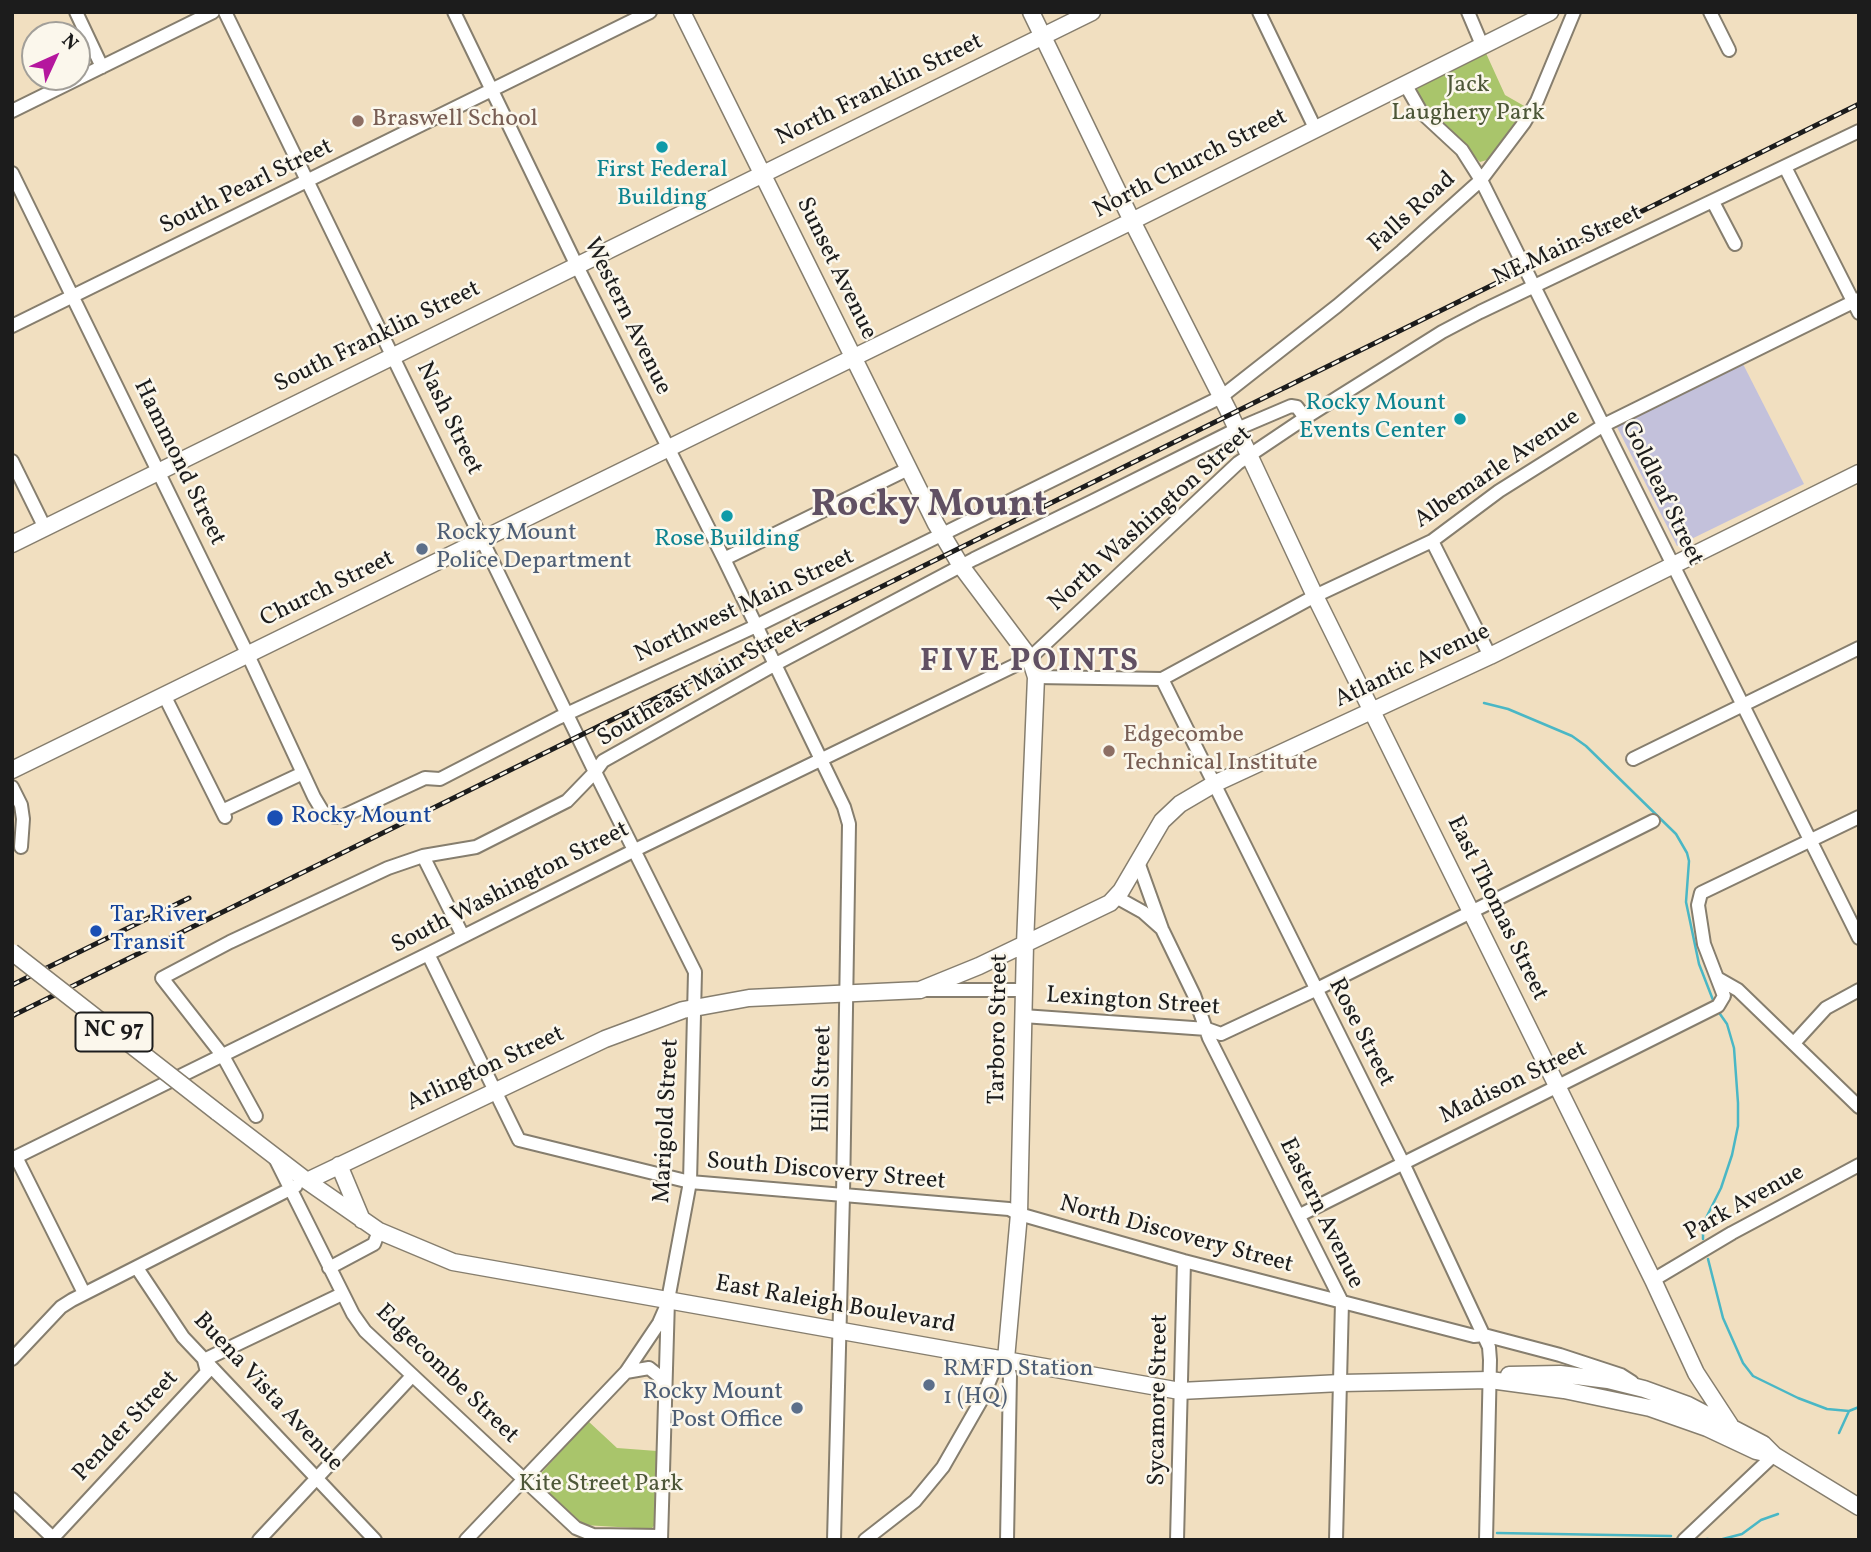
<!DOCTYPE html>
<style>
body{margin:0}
#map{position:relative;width:1871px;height:1552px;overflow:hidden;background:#f1dfc0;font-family:Vollkorn,serif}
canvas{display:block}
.frame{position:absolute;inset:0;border:14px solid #1c1c1c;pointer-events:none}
.north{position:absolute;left:21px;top:21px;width:70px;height:70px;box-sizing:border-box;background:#fbf7ec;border:2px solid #a29f99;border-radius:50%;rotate:45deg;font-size:19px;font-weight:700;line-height:28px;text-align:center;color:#1c1c1c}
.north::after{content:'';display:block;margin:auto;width:24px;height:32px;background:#b5179e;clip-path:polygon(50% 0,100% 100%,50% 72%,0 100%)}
</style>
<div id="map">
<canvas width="1871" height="1552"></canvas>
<div class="frame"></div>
<div class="north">N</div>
</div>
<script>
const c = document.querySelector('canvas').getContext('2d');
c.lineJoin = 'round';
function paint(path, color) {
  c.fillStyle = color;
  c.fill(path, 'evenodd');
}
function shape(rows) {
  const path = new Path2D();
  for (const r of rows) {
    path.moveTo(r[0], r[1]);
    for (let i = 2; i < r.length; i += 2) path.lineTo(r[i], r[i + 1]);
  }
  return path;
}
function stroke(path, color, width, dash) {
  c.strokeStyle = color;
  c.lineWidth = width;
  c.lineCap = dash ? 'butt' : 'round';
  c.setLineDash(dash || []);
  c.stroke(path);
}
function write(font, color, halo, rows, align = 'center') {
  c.font = font + ' Vollkorn,serif';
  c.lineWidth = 5;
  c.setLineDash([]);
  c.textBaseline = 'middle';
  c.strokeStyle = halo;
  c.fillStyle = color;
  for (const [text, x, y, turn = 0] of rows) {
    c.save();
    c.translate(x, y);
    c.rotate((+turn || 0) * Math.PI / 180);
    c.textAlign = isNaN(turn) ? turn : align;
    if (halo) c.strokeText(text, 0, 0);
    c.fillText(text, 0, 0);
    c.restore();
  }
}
paint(shape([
 [1742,362,1804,484,1677,546,1616,425]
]), '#c3c1db');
paint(shape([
 [1485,51,1505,95,1526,107,1494,155,1490,159,1480,162,1423,106,1416,92,1420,84],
 [588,1421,617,1448,657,1451,654,1526,651,1529,584,1525,535,1480]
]), '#a9c56b');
stroke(shape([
 [1484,703,1508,709,1572,736,1586,746,1676,834,1687,853,1689,861,1686,902,1699,964,1713,1000],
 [1703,1239,1703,1224,1721,1188,1732,1155,1738,1126,1738,1103,1734,1048,1727,1024,1720,1014],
 [1708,1259,1723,1318,1743,1363,1753,1376,1798,1398,1827,1409,1849,1411,1859,1407],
 [1839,1433,1849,1411],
 [1497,1533,1671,1536],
 [1707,1539,1715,1540],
 [1719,1540,1742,1534,1761,1520,1778,1514]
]), '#4ab7c5', 2.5);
const minor = shape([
 [76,12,102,67],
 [225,12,595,772,695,972,690,1182,668,1300,661,1540],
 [454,12,577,266,724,559,844,807,849,824,843,1195,834,1540],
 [1259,12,1315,128],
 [1468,12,1482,45],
 [1710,12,1729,50],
 [1405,84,1421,112,1462,150,1481,180,1859,938],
 [12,111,213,12],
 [1785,167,1859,313],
 [12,173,248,655,314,797,323,812,334,817,341,817,425,778,440,779,558,718,756,626,1221,397,1337,306,1402,251,1481,180,1524,123,1537,101,1574,12],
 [1713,202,1735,244],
 [12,326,650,12],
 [12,461,45,528],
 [1432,541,1490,656],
 [724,559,908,469],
 [1036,677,1162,679,1403,1163,1489,1347,1490,1360,1486,1540],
 [1162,679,1315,596,1432,541,1499,491,1604,425,1859,299],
 [165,697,225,817],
 [1633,759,1859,648],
 [12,787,21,805,23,819,21,847],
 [222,811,303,773],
 [423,856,463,936],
 [1138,862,1162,929,1194,995,1209,1038,1342,1302,1336,1540],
 [1116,897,1143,912,1161,928],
 [428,954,519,1140,690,1182,1009,1209,1019,1214,1184,1261,1474,1336,1484,1335,1560,1355,1621,1375,1632,1382],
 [1717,978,1738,990,1859,1107],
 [924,990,1024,990],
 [1023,1016,1207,1029,1221,1034,1315,990,1653,821],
 [1794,1043,1826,1008,1859,990],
 [256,1116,223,1056,162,978,230,942,388,868,423,856,476,847,567,801,595,772,603,761,774,665,974,559,1093,501,1237,429,1291,406,1297,407,1305,418],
 [16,1157,84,1293],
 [275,1158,353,1314,365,1331,576,1528,593,1535,661,1536],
 [12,1159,428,954,635,850,1030,658,1238,463,1305,418,1442,332,1480,312,1859,131],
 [1300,1215,1718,1006,1724,996,1704,944,1698,905,1701,893,1859,817],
 [137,1268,183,1337,375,1540],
 [329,1268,374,1244,379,1231],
 [1653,1280,1732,1233,1859,1165],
 [12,1359,61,1307,72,1300,296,1186],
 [626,1372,649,1368,659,1376,666,1390],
 [12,1499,55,1540],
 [51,1540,207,1372,204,1360,342,1294],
 [259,1540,412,1376],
 [466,1540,626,1372,659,1323,666,1307],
 [865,1540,915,1501,943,1467,982,1399,994,1370,1006,1359,1010,1375,1007,1540],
 [1177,1540,1184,1261],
 [1684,1540,1774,1455]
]);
const major = shape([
 [682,12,936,524,961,566,1030,658,1036,677,1025,944,1019,1214,1006,1359],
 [1031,12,1132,221,1228,410,1315,596,1653,1280,1696,1373,1730,1425],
 [12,544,1092,12],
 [12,770,1132,221,1550,12],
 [217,1112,307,1181,379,1231,453,1262,1180,1391,1341,1383,1490,1380,1564,1390,1650,1408,1707,1428,1756,1451,1774,1455],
 [339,1165,362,1220],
 [307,1181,605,1039,683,1010,749,998,920,990,979,966,1110,903,1121,891,1162,821,1180,804,1214,784,1490,656,1859,473],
 [1509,1375,1560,1374,1608,1380,1644,1389,1688,1405,1763,1444,1774,1455,1859,1507]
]);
stroke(minor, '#867e6e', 16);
stroke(major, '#867e6e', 19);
stroke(minor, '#fff', 12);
stroke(major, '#fff', 16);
const rail = shape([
 [12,985,189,898],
 [12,1016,1859,104]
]);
stroke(rail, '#1c1c1c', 5);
stroke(rail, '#fbf7ec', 2.5, [8]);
const majorBridge = shape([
 [12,952,217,1112]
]);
stroke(majorBridge, '#867e6e', 19, []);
stroke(majorBridge, '#fff', 16);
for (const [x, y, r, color] of [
 [358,121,7,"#8d6e63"],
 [662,147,7,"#0f9aa8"],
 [1460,419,7,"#0f9aa8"],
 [727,516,7,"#0f9aa8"],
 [422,549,7,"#5c6f8a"],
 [1109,751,7,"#8d6e63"],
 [275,818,9,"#1a4fb4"],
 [96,931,7,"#1a4fb4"],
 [929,1385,7,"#5c6f8a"],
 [797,1408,7,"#5c6f8a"]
]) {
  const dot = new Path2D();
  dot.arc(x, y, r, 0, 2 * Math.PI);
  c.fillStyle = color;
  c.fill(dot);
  stroke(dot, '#fbf7ec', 2.5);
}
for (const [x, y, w] of [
 [114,1032,77]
]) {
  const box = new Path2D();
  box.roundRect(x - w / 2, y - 19.5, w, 39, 5);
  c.fillStyle = '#fbf7ec';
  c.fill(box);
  stroke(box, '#1c1c1c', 2);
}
write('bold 23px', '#1c1c1c', null, [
 ["NC 97",114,1032]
]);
write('24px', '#4d5738', '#fbf7ec', [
 ["Jack",1468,87],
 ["Laughery Park",1468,115],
 ["Kite Street Park",601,1486]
]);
write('24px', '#1c1c1c', '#fbf7ec', [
 ["North Franklin Street",880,91,-26],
 ["North Church Street",1191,165,-27],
 ["South Pearl Street",247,188,-26],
 ["Falls Road",1413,213,-42],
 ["NE Main Street",1568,247,-25],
 ["Sunset Avenue",835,269,64],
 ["Western Avenue",626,317,64],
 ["South Franklin Street",378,338,-26],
 ["Nash Street",448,419,64],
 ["Hammond Street",178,463,64],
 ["Albemarle Avenue",1498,470,-34],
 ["Goldleaf Street",1661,494,64],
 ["North Washington Street",1151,520,-42],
 ["Church Street",328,590,-26],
 ["Northwest Main Street",745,607,-25],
 ["Atlantic Avenue",1413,667,-25],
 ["Southeast Main Street",701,684,-30],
 ["South Washington Street",511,889,-27],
 ["East Thomas Street",1496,909,64],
 ["Lexington Street",1133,1003,4],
 ["Tarboro Street",1000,1029,-89],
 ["Rose Street",1360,1033,63],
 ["Arlington Street",486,1070,-25],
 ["Hill Street",824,1079,-89],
 ["Madison Street",1514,1084,-26],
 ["Marigold Street",668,1121,-87],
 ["South Discovery Street",826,1173,5],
 ["Park Avenue",1745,1204,-29],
 ["Eastern Avenue",1320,1214,64],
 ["North Discovery Street",1176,1236,15],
 ["East Raleigh Boulevard",835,1306,10],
 ["Edgecombe Street",446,1375,44],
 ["Buena Vista Avenue",267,1393,47],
 ["Sycamore Street",1160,1400,-89],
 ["Pender Street",127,1427,-47]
]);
write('24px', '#785e54', '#fbf7ec', [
 ["Braswell School",372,121],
 ["Edgecombe",1123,737],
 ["Technical Institute",1123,765]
], 'left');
write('24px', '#0d838f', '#fbf7ec', [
 ["First Federal",662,172],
 ["Building",662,200],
 ["Rocky Mount",1446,405,"right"],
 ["Events Center",1446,433,"right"],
 ["Rose Building",727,541]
]);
write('24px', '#4e5e75', '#fbf7ec', [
 ["Rocky Mount",436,535],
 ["Police Department",436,563],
 ["RMFD Station",943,1371],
 ["1 (HQ)",943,1399],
 ["Rocky Mount",783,1394,"right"],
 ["Post Office",783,1422,"right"]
], 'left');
write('24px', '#164399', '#fbf7ec', [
 ["Rocky Mount",291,818],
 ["Tar River",110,917],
 ["Transit",110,945]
], 'left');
c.letterSpacing = '2px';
write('bold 32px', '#605063', '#fbf7ec', [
 ["FIVE POINTS",1030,664]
]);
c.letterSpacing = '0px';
write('bold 38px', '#605063', '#fbf7ec', [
 ["Rocky Mount",929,508]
]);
</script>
